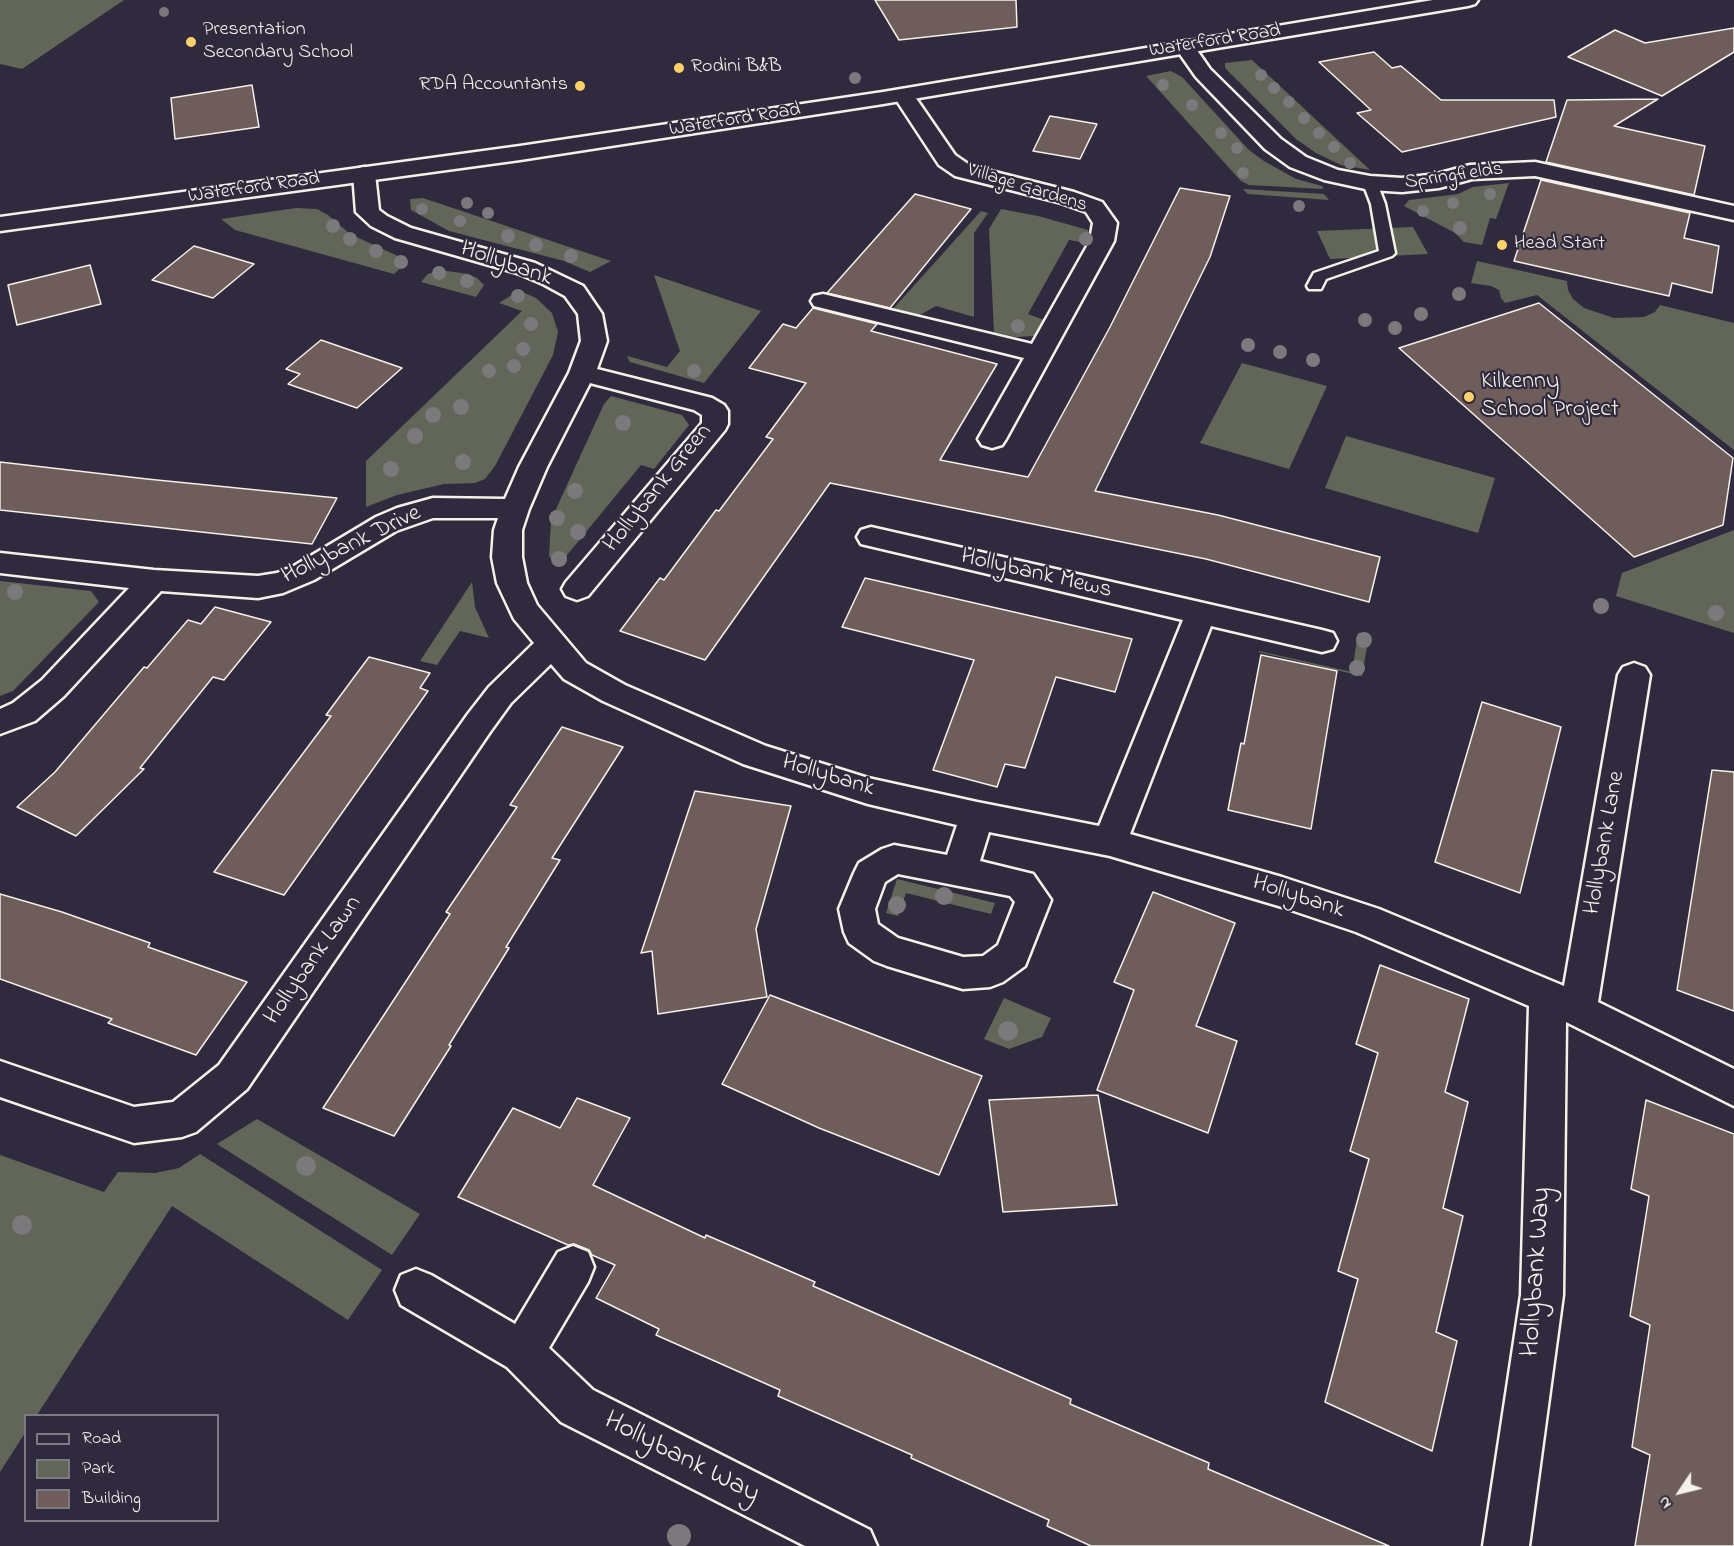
<!DOCTYPE html>
<style>
body{margin:0}
#map{position:relative;width:1734px;height:1546px;overflow:hidden;background:#2f2a3d;font-family:"Indie Flower",sans-serif}
canvas{display:block}
.legend{position:absolute;left:24px;top:1414px;width:195px;height:108px;box-sizing:border-box;background:#2f2a3d;border:2px solid #7e7a81;margin:0;padding:8px 10px;list-style:none;font-size:18px;color:#f4f1e8}
.legend li{display:flex;align-items:center;gap:12px;height:30px}
.legend b{width:30px;border:2px solid #7e7a81}
.north{position:absolute;left:1650px;top:1462px;width:60px;height:60px;-webkit-text-stroke:4px #2f2a3d;paint-order:stroke;rotate:235deg;font-size:16px;font-weight:700;line-height:24px;text-align:center;color:#f4f1e8}
.north::after{content:'';display:block;margin:auto;width:21px;height:27px;background:#f4f1e8;clip-path:polygon(50% 0,100% 100%,50% 72%,0 100%)}
</style>
<div id="map">
<canvas width="1734" height="1546"></canvas>
<ul class="legend">
<li><b style="height:8px;background:#2f2a3d"></b>Road</li>
<li><b style="height:16px;background:#626659"></b>Park</li>
<li><b style="height:16px;background:#6e5d5b"></b>Building</li>
</ul>
<div class="north">N</div>
</div>
<script>
const c = document.querySelector('canvas').getContext('2d');
c.lineJoin = 'round';
function paint(path, color) {
  c.fillStyle = color;
  c.fill(path, 'evenodd');
}
function shape(rows) {
  const path = new Path2D();
  for (const r of rows) {
    path.moveTo(r[0], r[1]);
    for (let i = 2; i < r.length; i += 2) path.lineTo(r[i], r[i + 1]);
  }
  return path;
}
function stroke(path, color, width, dash) {
  c.strokeStyle = color;
  c.lineWidth = width;
  c.lineCap = dash ? 'butt' : 'round';
  c.setLineDash(dash || []);
  c.stroke(path);
}
function write(font, color, halo, rows, align = 'center') {
  c.font = font + ' "Indie Flower",sans-serif';
  c.lineWidth = 4.5;
  c.setLineDash([]);
  c.textBaseline = 'middle';
  c.strokeStyle = halo;
  c.fillStyle = color;
  for (const [text, x, y, turn = 0] of rows) {
    c.save();
    c.translate(x, y);
    c.rotate((+turn || 0) * Math.PI / 180);
    c.textAlign = isNaN(turn) ? turn : align;
    if (halo) c.strokeText(text, 0, 0);
    c.fillText(text, 0, 0);
    c.restore();
  }
}
paint(shape([
 [0,0,124,0,22,69,0,64],
 [1252,60,1370,170,1341,165,1316,153,1296,139,1225,68,1225,63],
 [1171,71,1182,77,1249,150,1264,161,1296,179,1322,186,1323,189,1249,185,1241,181,1146,76],
 [1509,183,1496,219,1490,218,1482,245,1464,242,1455,233,1404,206,1409,200,1458,194,1473,187],
 [1243,189,1324,194,1329,200,1248,194],
 [423,198,611,261,590,272,564,261,449,231,411,210,410,199],
 [296,208,317,209,328,215,350,234,402,258,406,263,394,274,235,230,221,219],
 [1001,209,1038,216,1088,230,1092,244,1069,240,1028,314,1049,322,1035,336,1016,337,994,332,989,229],
 [981,211,988,213,974,233,974,317,936,306,920,315,893,309],
 [1413,227,1428,254,1330,259,1317,231],
 [1477,261,1567,281,1568,290,1573,299,1584,308,1614,318,1644,317,1655,312,1660,305,1734,323,1734,450,1537,295,1505,303,1501,298,1499,290,1491,286,1471,283],
 [440,270,468,274,477,278,484,285,476,297,421,282,428,274],
 [654,275,761,311,704,383,630,362,627,356,667,367,680,351],
 [525,293,536,298,552,313,558,332,553,355,495,466,485,479,475,483,444,484,397,495,366,507,366,461,522,311,499,303,513,294],
 [1242,363,1327,386,1289,469,1200,443],
 [611,396,682,415,689,425,654,469,641,465,563,560,555,565,549,556,551,520,604,404],
 [1346,436,1495,478,1478,533,1325,488],
 [1734,530,1734,633,1616,596,1622,573],
 [0,581,91,591,99,602,13,691,0,696],
 [472,582,475,607,489,638,460,631,437,665,420,661],
 [1358,633,1369,635,1362,676,1258,652,1259,651,1352,672],
 [897,879,995,903,991,914,906,893,898,916,886,913],
 [1004,998,1051,1018,1042,1037,1009,1049,984,1039],
 [257,1119,420,1214,392,1255,217,1144],
 [200,1154,382,1270,348,1320,172,1206,37,1415,26,1416,25,1433,0,1472,0,1155,104,1192,118,1172,155,1173,179,1168]
]), '#626659');
const building = shape([
 [875,0,1016,0,1017,27,899,40,875,0],
 [1734,28,1734,52,1662,96,1568,57,1615,30,1645,43,1734,28],
 [1374,52,1392,68,1401,66,1441,100,1554,100,1556,117,1402,152,1357,113,1371,110,1319,62,1374,52],
 [252,85,259,127,175,139,171,98,252,85],
 [1658,99,1614,126,1705,146,1694,195,1546,162,1567,100,1658,99],
 [1050,116,1097,124,1080,159,1033,151,1050,116],
 [1541,180,1690,213,1684,238,1719,246,1712,293,1672,283,1669,296,1514,261,1541,180],
 [1180,188,1230,196,1210,257,1095,491,1218,515,1380,557,1369,602,1206,559,830,483,705,660,620,631,660,578,664,580,716,510,719,511,773,439,766,437,806,383,749,368,783,324,796,328,813,308,877,324,871,331,997,364,940,460,1028,477,1110,327,1180,188],
 [915,194,971,209,890,308,827,293,915,194],
 [194,246,254,264,213,298,152,280,194,246],
 [90,265,101,304,17,325,8,285,90,265],
 [1539,303,1733,458,1723,525,1634,557,1399,348,1539,303],
 [321,340,402,368,357,408,288,384,300,374,286,369,321,340],
 [0,462,147,479,337,498,312,544,192,531,0,510,0,462],
 [865,578,1132,639,1115,692,1056,677,1025,768,1005,764,997,787,933,770,974,660,842,627,865,578],
 [215,607,271,622,224,680,213,677,140,768,144,769,76,836,17,807,55,772,144,667,147,668,188,620,201,624,215,607],
 [1261,655,1337,671,1311,829,1228,810,1241,743,1244,744,1261,655],
 [369,657,430,673,420,688,428,691,284,895,214,872,331,716,326,715,369,657],
 [1482,702,1561,727,1520,893,1435,862,1482,702],
 [562,727,623,747,552,858,560,860,506,947,509,948,449,1045,451,1046,394,1136,323,1108,450,914,446,912,517,807,510,805,562,727],
 [1712,770,1734,772,1734,1011,1677,990,1712,770],
 [695,791,791,806,756,929,767,997,658,1014,652,951,641,953,695,791],
 [1153,892,1235,923,1196,1026,1237,1041,1208,1133,1097,1090,1134,990,1114,982,1153,892],
 [0,894,62,912,150,943,148,947,247,982,196,1055,108,1023,112,1019,0,979,0,894],
 [1380,965,1469,999,1445,1092,1468,1102,1443,1208,1463,1216,1436,1332,1457,1341,1432,1451,1325,1402,1358,1279,1338,1271,1369,1159,1350,1151,1378,1053,1356,1044,1380,965],
 [770,995,982,1076,939,1175,819,1128,722,1084,770,995],
 [1098,1095,1117,1205,1003,1212,989,1100,1098,1095],
 [577,1098,630,1118,593,1185,705,1238,706,1235,815,1282,813,1286,1071,1399,1070,1404,1209,1463,1208,1469,1389,1546,1091,1546,1047,1526,1049,1520,911,1458,912,1455,778,1396,780,1390,656,1335,659,1329,596,1298,615,1265,592,1255,589,1250,574,1244,568,1245,458,1197,513,1108,560,1128,577,1098],
 [1646,1100,1734,1134,1734,1546,1635,1546,1650,1455,1632,1447,1650,1325,1630,1316,1649,1196,1631,1189,1646,1100]
]);
paint(building, '#6e5d5b');
stroke(building, '#f4f1e8', 1.5);
const lane = shape([
 [1370,179,1377,183,1385,204,1395,253,1392,256,1326,279,1321,289,1309,289,1307,286,1314,273,1379,251,1371,204,1363,183,1370,179]
]);
const street = shape([
 [1185,41,1192,43,1210,69,1281,139,1306,157,1338,170,1370,176,1402,178,1437,174,1470,165,1535,162,1734,206,1734,220,1535,176,1472,179,1439,188,1402,192,1370,190,1324,180,1290,167,1265,149,1196,77,1175,47,1178,43,1185,41],
 [904,89,911,91,955,155,971,166,1074,192,1102,202,1117,223,1114,241,1006,439,1002,445,992,448,982,445,978,439,1024,358,814,306,811,301,814,296,823,294,1032,344,1090,241,1093,223,1086,212,1058,202,955,176,939,165,893,95,897,91,904,89],
 [364,167,372,169,375,174,379,210,387,216,411,228,535,263,583,286,602,314,607,341,597,369,712,398,724,405,728,411,728,424,725,430,588,596,577,600,566,596,562,589,566,582,702,423,702,415,694,410,590,383,547,467,529,509,522,530,522,557,527,583,537,605,586,663,625,685,766,746,868,778,977,802,1099,826,1183,620,861,544,857,537,861,530,871,527,1322,630,1333,633,1337,641,1333,649,1322,652,1211,626,1130,834,1282,877,1379,909,1564,986,1618,675,1623,667,1634,663,1645,667,1650,675,1598,1002,1734,1069,1734,1106,1566,1022,1563,1295,1529,1546,1483,1546,1521,1295,1529,1006,1356,932,1282,907,1110,856,989,832,980,861,1033,874,1051,900,1025,966,1003,982,990,987,963,989,887,966,874,961,849,943,844,932,839,909,854,873,859,863,882,849,894,845,947,855,957,825,868,804,743,764,603,701,564,679,551,664,511,703,490,732,247,1089,196,1132,182,1137,134,1143,0,1097,0,1061,134,1107,173,1102,219,1065,468,714,489,687,534,643,514,619,497,583,492,557,494,530,498,518,433,518,396,531,314,580,283,593,258,598,161,591,64,696,35,721,0,734,0,709,13,703,42,680,129,588,0,573,0,553,154,570,258,576,277,573,294,566,376,517,397,508,433,498,505,499,519,467,569,373,581,341,578,314,565,296,543,284,517,273,395,238,371,226,356,212,353,174,356,169,364,167],
 [898,874,1010,896,1015,902,998,945,983,956,963,957,898,938,878,924,875,909,885,882,898,874],
 [573,1246,588,1252,594,1267,588,1282,549,1348,593,1390,870,1530,877,1546,805,1546,561,1422,507,1367,401,1305,395,1290,401,1275,416,1269,431,1275,515,1324,558,1252,573,1246]
]);
const secondary = shape([
 [1433,0,1478,0,1475,4,1468,6,883,104,520,160,0,231,0,217,520,146,883,92,1433,0]
]);
stroke(lane, '#f4f1e8', 5);
stroke(street, '#f4f1e8', 5);
stroke(secondary, '#f4f1e8', 5);
paint(lane, '#2f2a3d');
paint(street, '#2f2a3d');
paint(secondary, '#2f2a3d');
c.fillStyle = '#7b797c';
for (const [x, y, r] of [
 [164,12,5],
 [1261,75,6],
 [855,78,6],
 [1163,85,6],
 [1274,88,6],
 [1289,102,6],
 [1192,105,6],
 [1304,118,6],
 [1221,133,6],
 [1319,133,6],
 [1334,147,6],
 [1237,148,6],
 [1350,163,6],
 [1243,173,6],
 [1490,194,6],
 [467,203,6],
 [1453,203,6],
 [1299,206,6],
 [422,209,6],
 [1423,211,6],
 [488,213,6],
 [460,221,6],
 [333,226,7],
 [1460,228,7],
 [508,236,7],
 [350,239,7],
 [1086,239,7],
 [536,245,7],
 [376,251,7],
 [571,256,7],
 [401,262,7],
 [439,273,7],
 [467,281,7],
 [1459,294,7],
 [518,296,7],
 [1421,314,7],
 [1365,320,7],
 [531,324,7],
 [1018,326,7],
 [1395,328,7],
 [1248,345,7],
 [523,349,7],
 [1280,352,7],
 [1313,360,7],
 [514,366,7],
 [489,371,7],
 [694,371,7],
 [461,407,8],
 [433,415,8],
 [623,423,8],
 [415,436,8],
 [463,462,8],
 [391,469,8],
 [575,491,8],
 [557,518,8],
 [578,532,8],
 [559,559,8],
 [15,592,8],
 [1601,606,8],
 [1716,613,8],
 [1364,640,8],
 [1357,668,8],
 [944,896,9],
 [897,905,9],
 [1008,1031,10],
 [306,1166,10],
 [22,1225,10],
 [679,1536,12]
]) {
  c.beginPath();
  c.arc(x, y, r, 0, 2 * Math.PI);
  c.fill();
}
for (const [x, y, r, color] of [
 [191,42,6,"#ffd166"],
 [679,68,6,"#ffd166"],
 [580,86,6,"#ffd166"],
 [1502,245,6,"#ffd166"],
 [1469,397,6,"#ffd166"]
]) {
  const dot = new Path2D();
  dot.arc(x, y, r, 0, 2 * Math.PI);
  c.fillStyle = color;
  c.fill(dot);
  stroke(dot, '#2f2a3d', 2);
}
write('20px', '#f4f1e8', '#2f2a3d', [
 ["Presentation",203,31],
 ["Secondary School",203,54],
 ["Rodini B&B",691,68],
 ["RDA Accountants",568,86,"right"],
 ["Head Start",1514,245]
], 'left');
write('20px', '#f4f1e8', '#2f2a3d', [
 ["Waterford Road",1215,42,-9],
 ["Waterford Road",735,121,-9],
 ["Springfields",1454,177,-8],
 ["Waterford Road",254,189,-8],
 ["Village Gardens",1027,189,17]
]);
write('24px', '#f4f1e8', '#2f2a3d', [
 ["Hollybank",506,265,19],
 ["Hollybank Green",659,489,-51],
 ["Hollybank Drive",352,546,-26],
 ["Hollybank Mews",1036,575,13],
 ["Hollybank",828,777,17],
 ["Hollybank Lane",1606,843,-80],
 ["Hollybank",1298,898,18],
 ["Hollybank Lawn",314,961,-55]
]);
write('24px', '#f4f1e8', '#2f2a3d', [
 ["Kilkenny",1481,383],
 ["School Project",1481,411]
], 'left');
write('28px', '#f4f1e8', '#2f2a3d', [
 ["Hollybank Way",1538,1272,-86],
 ["Hollybank Way",681,1459,27]
]);
</script>
